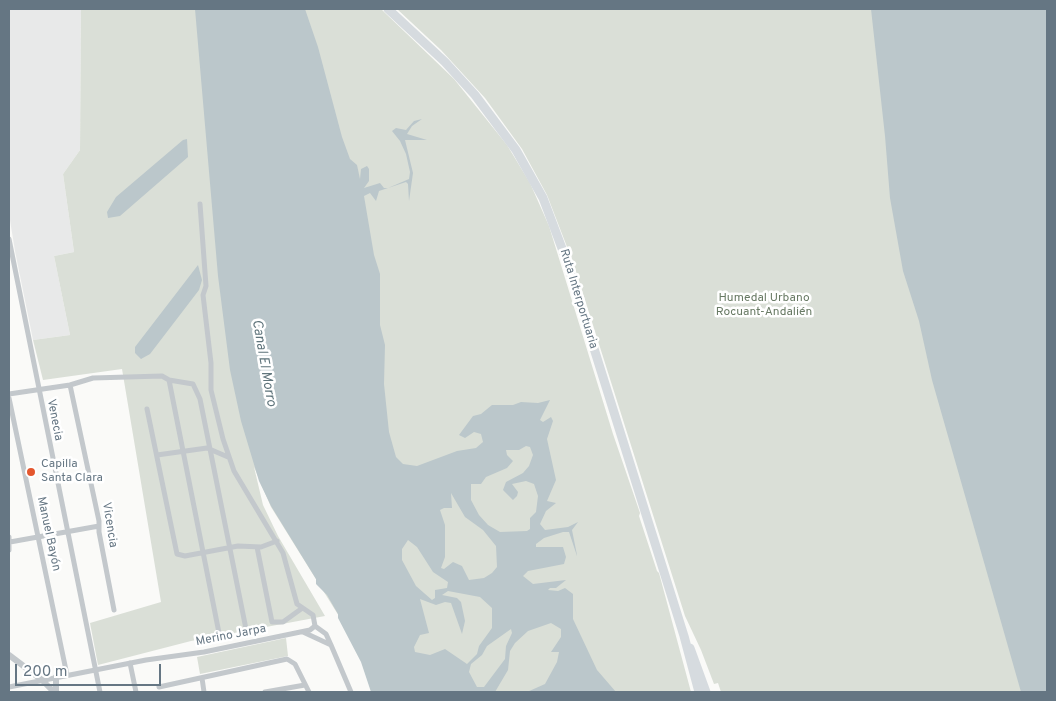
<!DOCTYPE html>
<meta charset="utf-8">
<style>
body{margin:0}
#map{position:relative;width:1056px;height:701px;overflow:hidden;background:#fafaf8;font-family:Overpass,sans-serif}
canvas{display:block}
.frame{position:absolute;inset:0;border:10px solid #657683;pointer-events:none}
.scale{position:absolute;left:15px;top:664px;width:146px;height:22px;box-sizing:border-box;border:2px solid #657683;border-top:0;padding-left:6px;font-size:15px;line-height:18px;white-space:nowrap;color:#657683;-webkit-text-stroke:4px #fff;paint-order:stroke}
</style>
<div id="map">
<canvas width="1056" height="701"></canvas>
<div class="frame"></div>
<div class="scale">200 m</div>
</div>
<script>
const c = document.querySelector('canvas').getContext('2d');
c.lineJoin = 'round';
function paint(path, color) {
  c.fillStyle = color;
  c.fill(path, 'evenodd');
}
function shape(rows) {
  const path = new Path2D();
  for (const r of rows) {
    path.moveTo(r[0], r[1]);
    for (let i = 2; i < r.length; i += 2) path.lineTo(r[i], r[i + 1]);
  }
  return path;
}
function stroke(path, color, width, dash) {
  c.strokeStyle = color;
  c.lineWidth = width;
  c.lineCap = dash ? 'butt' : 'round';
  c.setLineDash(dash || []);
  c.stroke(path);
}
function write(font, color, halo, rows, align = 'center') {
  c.font = font + ' Overpass,sans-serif';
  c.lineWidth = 5;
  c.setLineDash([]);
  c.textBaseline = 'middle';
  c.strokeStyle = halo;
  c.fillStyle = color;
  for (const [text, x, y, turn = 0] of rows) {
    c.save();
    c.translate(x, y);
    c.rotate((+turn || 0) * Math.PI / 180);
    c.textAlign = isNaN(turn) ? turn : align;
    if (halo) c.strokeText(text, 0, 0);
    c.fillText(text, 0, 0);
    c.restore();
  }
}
paint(shape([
 [9,9,81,9,80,150,63,174,74,252,54,256,70,335,33,340,15,251,9,214]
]), '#e8e9e9');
paint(shape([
 [81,9,381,9,454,79,507,145,530,183,549,226,613,434,640,513,639,516,657,571,659,573,691,692,373,692,366,668,342,621,271,507,254,467,263,505,278,536,325,616,191,641,98,665,90,623,161,602,122,369,43,380,33,340,70,335,54,256,74,252,63,174,80,150],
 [397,9,930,9,1047,692,721,692,718,683,714,684,701,650,685,616,574,265,547,195,522,149,485,98,441,50],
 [286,638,288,656,200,674,197,657]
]), '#dadfd7');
paint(shape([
 [195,9,305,9,318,47,342,137,350,159,357,165,360,179,361,169,367,166,369,169,369,181,364,188,380,183,384,188,388,188,409,179,410,172,406,154,400,141,392,131,396,128,406,130,414,121,422,119,412,126,407,134,427,140,405,140,413,173,409,201,408,184,406,182,379,191,376,201,370,193,364,196,374,255,380,274,380,325,385,345,384,384,389,432,396,457,403,464,417,466,457,451,476,448,483,442,481,434,474,432,465,438,459,435,473,416,481,414,492,405,513,405,521,402,538,403,550,400,540,420,543,422,551,417,553,421,547,439,556,480,547,501,556,503,546,511,540,524,545,530,568,527,578,522,572,530,577,555,577,556,569,532,563,532,544,538,536,544,536,547,563,547,566,557,564,564,528,571,523,576,533,584,566,580,556,588,550,588,548,590,558,591,565,588,573,594,573,619,597,670,616,692,527,692,545,684,557,662,559,652,551,652,561,637,561,629,551,623,528,631,515,643,510,651,508,670,495,692,371,692,361,662,338,618,338,614,327,595,316,584,316,579,271,506,259,481,241,421,230,370,218,276],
 [526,446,530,447,533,455,529,466,523,473,506,482,503,490,513,500,517,496,518,492,512,484,526,481,534,484,538,496,536,512,530,518,530,529,527,531,500,532,488,525,479,515,471,500,471,484,481,484,486,477,507,468,513,461,507,455,506,450,519,450],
 [451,493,465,517,483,530,496,546,497,567,492,573,484,578,469,580,462,566,453,562,444,569,441,568,445,557,445,525,440,510,444,508,452,508],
 [408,540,417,547,433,572,448,582,447,588,435,590,435,598,432,600,416,586,402,560,402,549],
 [448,591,480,597,492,608,492,628,479,646,477,654,467,664,445,649,430,655,415,652,414,647,420,635,429,633,420,599,436,605,445,602,451,603,462,634,465,621,461,602,457,598,442,595],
 [511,629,512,633,506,646,505,659,484,687,477,687,469,672,471,664,482,655,487,646],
 [871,9,1047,9,1047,692,1021,692,932,380,919,321,903,271,890,198,885,136],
 [187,139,188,157,120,216,108,218,107,212,116,197,183,140],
 [198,265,202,280,199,290,150,354,141,359,135,353,135,347]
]), '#bbc7cb');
stroke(shape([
 [9,239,100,692],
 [169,380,220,638],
 [70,385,99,521,99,532,114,610],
 [9,394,70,385,93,378,162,376,169,380,193,384,200,399,246,629],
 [9,398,67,675],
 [147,409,177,554,185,556,238,546,261,547,277,541],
 [157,455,207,448,228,457],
 [9,537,9,550],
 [10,542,99,526],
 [257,547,272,622,283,622,301,609],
 [315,626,326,634,331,645],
 [303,632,331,645,351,692],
 [130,663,136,692],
 [202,678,204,692],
 [9,687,146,660,204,652,310,630,315,626,313,615,297,604,283,553,234,471,223,439,211,390,211,363,203,295,206,286,200,204],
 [159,687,287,659,295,664,309,692],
 [265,692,305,685]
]), '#c3c8cc', 5);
stroke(shape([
 [9,655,42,680,54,692],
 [56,692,56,677]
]), '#c3c8cc', 6);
stroke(shape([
 [388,9,445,62,475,95,516,150,543,198,566,259,684,636,699,692],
 [690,648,706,692]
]), '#d6dbdf', 9);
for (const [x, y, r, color] of [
 [31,472,5,"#e4572e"]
]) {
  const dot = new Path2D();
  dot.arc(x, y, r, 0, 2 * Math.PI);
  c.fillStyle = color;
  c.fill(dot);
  stroke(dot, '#fff', 2);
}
write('12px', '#657683', '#fff', [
 ["Ruta Interportuaria",578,299,73],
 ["Venecia",54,420,79],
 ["Vicencia",109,525,81],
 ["Manuel Bayón",48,534,78],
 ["Merino Jarpa",231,636,-11]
]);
write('12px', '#687a64', '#fff', [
 ["Humedal Urbano",764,299],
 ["Rocuant-Andalién",764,313]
]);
write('12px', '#657683', '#fff', [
 ["Capilla",41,465],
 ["Santa Clara",41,479]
], 'left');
write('italic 14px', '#60757c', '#fff', [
 ["Canal El Morro",263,363,80]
]);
</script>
